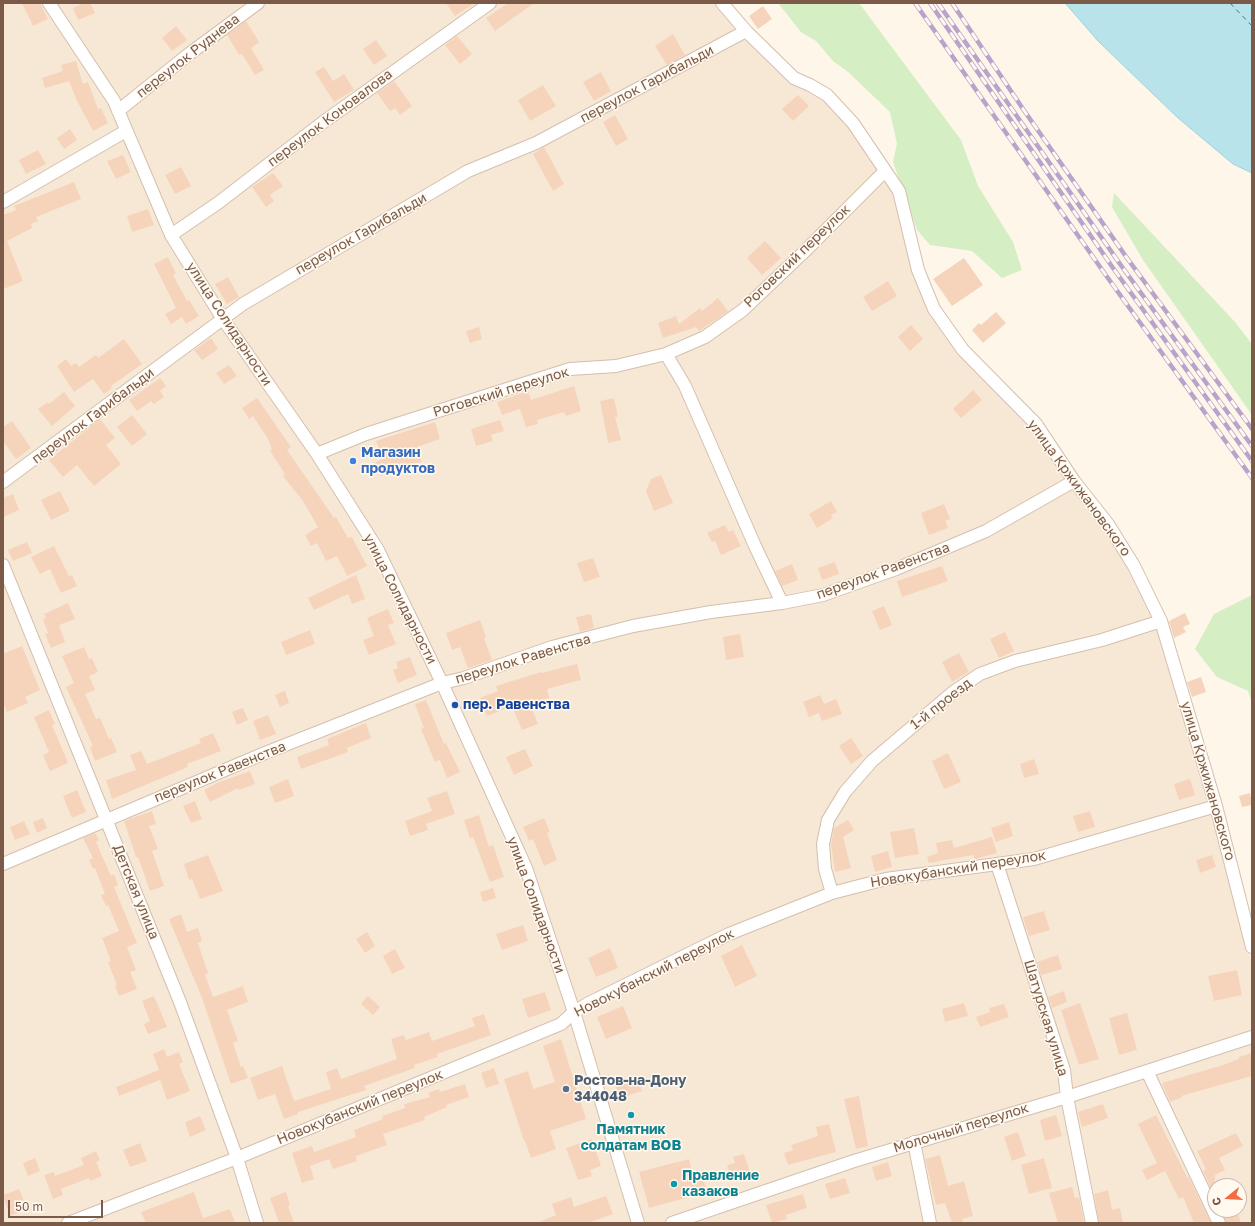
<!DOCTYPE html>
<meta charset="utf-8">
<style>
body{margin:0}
#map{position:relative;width:1255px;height:1226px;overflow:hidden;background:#fef6e8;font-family:"Golos Text",sans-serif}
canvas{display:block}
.frame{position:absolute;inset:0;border:4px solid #7b5b48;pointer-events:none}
.north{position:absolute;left:1207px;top:1178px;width:40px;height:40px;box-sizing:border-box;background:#fff9f0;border:1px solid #cabaad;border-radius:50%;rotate:252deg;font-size:11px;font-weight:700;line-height:16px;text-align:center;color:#7b5b48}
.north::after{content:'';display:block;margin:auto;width:14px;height:18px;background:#f26b42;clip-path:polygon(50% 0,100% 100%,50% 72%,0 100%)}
.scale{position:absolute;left:8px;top:1200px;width:95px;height:18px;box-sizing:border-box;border:2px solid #7b5b48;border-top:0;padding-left:5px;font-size:12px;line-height:14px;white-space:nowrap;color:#7b5b48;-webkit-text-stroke:3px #fff9f0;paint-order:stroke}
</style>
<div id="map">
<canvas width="1255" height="1226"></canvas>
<div class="frame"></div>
<div class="north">С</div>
<div class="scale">50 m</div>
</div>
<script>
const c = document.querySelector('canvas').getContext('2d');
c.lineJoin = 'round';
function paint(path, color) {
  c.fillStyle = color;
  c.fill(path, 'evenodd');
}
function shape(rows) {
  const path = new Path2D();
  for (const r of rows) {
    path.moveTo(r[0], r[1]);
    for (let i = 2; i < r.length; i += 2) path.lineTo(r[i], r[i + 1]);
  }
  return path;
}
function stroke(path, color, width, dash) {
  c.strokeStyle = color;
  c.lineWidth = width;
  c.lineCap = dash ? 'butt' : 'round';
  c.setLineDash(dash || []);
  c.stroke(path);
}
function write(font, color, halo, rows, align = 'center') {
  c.font = font + ' "Golos Text",sans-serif';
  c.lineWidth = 3;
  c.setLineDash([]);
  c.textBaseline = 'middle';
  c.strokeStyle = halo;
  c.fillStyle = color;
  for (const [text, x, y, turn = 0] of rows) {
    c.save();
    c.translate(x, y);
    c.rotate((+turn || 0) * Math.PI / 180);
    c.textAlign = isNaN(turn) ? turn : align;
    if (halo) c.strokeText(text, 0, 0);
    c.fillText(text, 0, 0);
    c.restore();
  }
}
paint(shape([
 [3,3,716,3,825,98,850,126,895,193,930,311,1033,427,1106,527,1131,568,1157,625,1212,807,1252,964,1252,1223,3,1223],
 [1215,1186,1239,1186,1239,1210,1215,1210]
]), '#f7e8d5');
paint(shape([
 [778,3,859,3,961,140,978,186,1013,242,1022,270,1002,278,972,251,930,245,917,230,893,162,897,144,890,112,847,71,833,61,816,41,801,32],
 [1114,193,1235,322,1252,344,1252,415,1143,260,1112,207],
 [1252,595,1252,703,1248,691,1217,677,1195,649,1214,614]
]), '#d5eec4');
const water = shape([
 [1065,3,1252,3,1252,173,1233,164,1178,118,1098,41,1065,3]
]);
paint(water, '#b9e3ea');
stroke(water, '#9fd3dd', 1);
stroke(shape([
 [1230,3,1252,26]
]), '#3c7b89', 1, [5, 4]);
paint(shape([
 [22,3,40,3,48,19,33,26],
 [84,3,90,3,95,13,78,20,73,8],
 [446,3,475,3,455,16],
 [508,3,534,3,495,31,486,18],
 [763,6,772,19,758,29,749,16],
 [246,21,259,42,251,48,264,70,255,75,242,54,239,55,227,35],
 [176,26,187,40,172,51,162,38],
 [673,34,685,55,667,65,655,46],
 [457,36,472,54,460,64,445,45],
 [376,40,387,56,374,65,363,49],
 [76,61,83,84,88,82,98,109,101,108,108,123,93,131,77,101,69,81,45,88,42,78,63,71,61,65],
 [324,67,333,81,344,74,354,90,334,102,315,72],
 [601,72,611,91,594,101,583,82],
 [394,81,412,106,400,115,395,108,390,111,377,93],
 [543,85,556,106,530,121,518,100],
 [798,95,809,106,793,121,782,109],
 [615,115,628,139,616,146,603,122],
 [70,129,77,140,64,149,57,138],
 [544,147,564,184,553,191,533,154],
 [38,150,46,164,26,174,19,160],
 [123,155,131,172,116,179,107,161],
 [181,167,191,186,175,194,165,175],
 [273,173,283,186,270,195,274,201,266,207,252,187],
 [74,182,81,199,36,217,38,221,31,224,32,228,7,241,23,281,3,289,3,215,16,210,14,206],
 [148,209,154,225,132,232,127,216],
 [765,241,781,258,762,275,747,258],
 [168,257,176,274,173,275,187,301,189,300,199,316,186,324,182,317,171,324,165,314,176,308,154,264],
 [964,258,983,285,952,306,933,279],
 [228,277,239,297,227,304,215,284],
 [888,281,897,296,872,311,863,297],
 [718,298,728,311,717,319,699,331,696,327,663,338,658,323,676,316,679,324,700,308,702,311],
 [996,312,1006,323,983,343,972,330,979,323,981,325],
 [911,325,923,339,910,351,898,337],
 [479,327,482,339,470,343,466,331],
 [211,338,218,349,202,360,194,350],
 [124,339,142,364,111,386,112,388,104,394,93,379,74,392,57,366,66,359,71,366,76,363,79,367,96,355,98,358],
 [229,365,237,376,224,384,216,373],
 [160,378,166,386,160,391,164,397,154,404,151,401,137,411,129,400],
 [574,386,581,411,566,416,564,412,537,420,538,424,526,427,520,409,502,415,497,402,528,391,531,400],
 [973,390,982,400,961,418,953,409],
 [64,392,75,406,52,426,38,409,48,402,49,404],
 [257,398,291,447,287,450,334,518,336,517,348,538,352,537,367,566,347,576,337,556,326,561,317,543,311,546,305,535,318,527,303,501,283,476,285,474,270,451,272,449,268,439,253,416,249,419,242,408],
 [614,398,618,417,615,417,621,440,608,443,600,401],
 [132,415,147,434,132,446,117,427],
 [100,419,115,438,106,445,121,464,94,486,77,465,63,477,49,460],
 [500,420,504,431,491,435,493,441,476,446,471,429],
 [12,421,31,448,16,459,3,441,3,427],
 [435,422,440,439,417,447,422,462,405,466,381,476,375,462,383,459,376,441],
 [661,475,673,503,654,511,646,491,651,479],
 [60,491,70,511,51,520,41,500],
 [13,494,19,510,3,517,3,498],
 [831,501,837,512,831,515,833,518,817,528,809,514],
 [944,504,950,519,945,521,948,528,929,535,921,513],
 [725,525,729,532,733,530,741,546,721,555,715,541,712,542,707,533],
 [27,542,32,553,13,561,8,550],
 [54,546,69,576,72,575,77,586,61,593,50,569,40,574,31,557],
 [593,558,600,577,584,582,577,563],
 [835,562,839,574,822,580,818,568],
 [792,564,798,580,782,586,775,571],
 [942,566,948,581,902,597,897,581],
 [356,575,365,599,352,604,348,594,314,610,308,598],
 [68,603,75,619,59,625,65,642,51,648,45,634,48,633,43,619,46,618,44,614],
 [884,606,892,625,880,630,872,611],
 [388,609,394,623,388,625,396,644,369,655,363,640,374,636,367,618],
 [1185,613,1190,624,1183,627,1186,632,1174,638,1169,621],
 [591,614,594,628,580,632,576,617],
 [480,620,486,637,484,638,492,660,468,668,460,647,452,650,446,633],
 [310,630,315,644,286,655,281,642],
 [1005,632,1014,651,999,658,990,639],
 [740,634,744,657,726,660,723,637],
 [22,646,40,690,25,697,28,703,7,712,3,702,3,654],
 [84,647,89,659,92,658,98,672,89,676,95,690,85,694,96,719,100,718,109,739,111,738,117,752,95,761,90,747,93,746,66,687,74,683,62,656],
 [959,653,969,672,952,682,942,662],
 [410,657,417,675,398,683,393,670,398,668,396,662],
 [577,664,581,680,547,689,549,698,530,704,538,724,522,730,512,706,487,716,480,698,498,691,496,686,541,672,542,673],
 [1201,677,1206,692,1192,697,1187,682],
 [285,691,289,703,280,707,275,695],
 [820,695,824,704,836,699,842,714,822,721,819,713,809,717,803,702],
 [426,700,444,744,446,743,460,772,447,778,440,760,435,762,421,729,424,728,415,704],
 [243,708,248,720,237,725,232,712],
 [49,710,55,724,52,725,68,763,50,771,43,755,49,752,34,717],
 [268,715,276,734,260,740,253,721],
 [366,723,371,738,347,748,348,752,301,769,297,757,329,745,327,739],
 [213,733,221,751,187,764,188,767,112,799,106,780,136,770,130,755,141,751,147,764,201,743,199,739],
 [851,738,863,756,851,764,839,746],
 [525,749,533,766,514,775,506,757],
 [948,753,961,782,944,789,932,761],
 [1034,759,1039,774,1024,778,1020,764],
 [250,771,255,784,239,790,238,788,210,802,204,790,217,783],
 [288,779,294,796,275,803,269,787],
 [1190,779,1195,795,1179,800,1174,784],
 [77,790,86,812,72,818,63,796],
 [447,791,455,814,426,824,428,830,410,836,405,821,432,811,427,798],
 [1250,793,1252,805,1242,807,1239,796],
 [195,801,202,819,191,823,183,806],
 [152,811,156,824,149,826,158,849,152,851,164,886,150,891,138,857,136,857,124,821],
 [1090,811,1095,827,1078,832,1073,816],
 [479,815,489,847,493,845,504,877,490,882,473,837,470,838,464,820],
 [43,818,47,828,37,833,33,822],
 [544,818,550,832,547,833,557,860,544,866,533,839,529,841,523,827],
 [848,820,854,830,843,837,851,868,835,872,831,844,834,828],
 [24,821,30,834,15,840,10,827],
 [1009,822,1013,836,996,842,991,828],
 [914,828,919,854,895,858,890,832],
 [95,833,99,840,96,842,111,876,114,874,118,885,114,887,137,943,127,947,136,970,130,972,137,989,119,996,115,986,117,985,108,962,111,961,102,938,119,931,108,905,106,906,101,895,105,894,95,868,93,869,89,860,93,858,83,838],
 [992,837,997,853,975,859,973,855,929,863,927,857,938,853,936,843,952,840,954,848],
 [888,851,892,867,875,872,871,856],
 [208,855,223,891,200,899,192,879,189,880,184,864],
 [1212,855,1216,867,1200,873,1196,860],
 [493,888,496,898,483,902,480,892],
 [1044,911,1050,930,1029,936,1023,917],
 [181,914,187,932,198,928,202,941,198,943,208,973,205,975,213,997,243,986,248,1002,227,1010,238,1041,233,1043,241,1067,243,1066,248,1078,231,1084,202,998,169,919],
 [523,925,528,941,502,950,496,934],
 [367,932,375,946,365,953,356,939],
 [742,945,757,976,735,987,721,956],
 [610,948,618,968,596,977,588,958],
 [395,949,405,968,392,974,383,956],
 [1058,955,1062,969,1041,975,1037,962],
 [1237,970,1242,995,1214,1001,1208,976],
 [1064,991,1067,1002,1052,1008,1048,997],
 [545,992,551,1010,528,1018,522,999],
 [154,996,167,1027,148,1034,144,1024,150,1021,142,1001],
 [368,996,380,1007,373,1015,361,1004],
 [964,1003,968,1016,945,1022,942,1009],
 [1080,1003,1099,1059,1079,1065,1061,1010],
 [1004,1004,1009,1017,980,1027,976,1017,990,1012,989,1008],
 [623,1006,632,1028,606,1039,597,1017],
 [1127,1013,1137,1050,1119,1055,1109,1018],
 [484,1014,491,1035,437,1054,438,1057,414,1065,415,1068,364,1086,366,1090,298,1112,298,1114,284,1119,275,1094,258,1100,250,1078,282,1066,294,1101,331,1089,326,1072,337,1068,341,1079,397,1059,391,1039,404,1035,406,1040,429,1032,432,1041,475,1026,472,1018],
 [561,1039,586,1119,550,1131,556,1149,531,1158,525,1141,524,1141,504,1079,528,1071,533,1089,555,1082,543,1046],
 [164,1049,167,1057,179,1052,183,1062,179,1064,190,1091,167,1100,160,1080,119,1096,116,1087,159,1070,153,1054],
 [1252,1053,1252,1076,1181,1096,1183,1097,1170,1102,1162,1083,1223,1065,1239,1059,1239,1057],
 [494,1068,499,1084,486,1088,481,1073],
 [637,1075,642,1091,620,1098,614,1082],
 [465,1084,469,1097,446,1105,447,1107,424,1117,425,1120,383,1134,387,1145,356,1156,357,1161,333,1169,329,1159,310,1166,314,1179,302,1183,292,1153,312,1146,314,1152,356,1137,354,1130,383,1119,382,1116,405,1108,404,1104,430,1097,428,1093,439,1089,440,1092],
 [859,1096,868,1146,856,1149,844,1099],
 [1103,1104,1108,1118,1082,1127,1078,1112],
 [1056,1115,1062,1136,1045,1141,1040,1120],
 [1156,1115,1187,1177,1189,1178,1211,1223,1194,1223,1183,1197,1179,1199,1165,1171,1147,1180,1142,1170,1157,1163,1138,1124],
 [200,1116,206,1130,190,1137,185,1122],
 [829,1124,836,1152,788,1165,784,1153,793,1150,791,1145,818,1136,816,1127],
 [1018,1132,1026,1156,1012,1161,1004,1137],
 [1236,1133,1243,1146,1219,1158,1225,1170,1215,1175,1215,1197,1203,1171,1206,1169,1197,1151],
 [592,1139,601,1166,590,1170,592,1176,578,1180,566,1148],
 [140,1143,147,1161,130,1167,123,1150],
 [96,1151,100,1160,96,1162,102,1176,90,1181,89,1178,61,1189,63,1195,53,1199,44,1175,54,1172,55,1176,84,1165,81,1158],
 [744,1154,750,1172,731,1178,727,1165,735,1163,733,1157],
 [940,1155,948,1186,964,1181,973,1216,962,1219,963,1223,952,1223,945,1203,936,1205,925,1159],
 [35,1158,40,1171,28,1176,23,1163],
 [1044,1158,1052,1188,1029,1194,1021,1165],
 [689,1159,693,1175,702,1173,707,1192,649,1208,639,1172],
 [888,1162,892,1176,876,1181,872,1167],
 [845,1178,850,1193,830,1199,825,1184],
 [1072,1187,1075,1198,1079,1197,1084,1223,1058,1223,1049,1193],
 [19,1189,27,1209,10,1216,3,1195],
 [1108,1190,1112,1210,1120,1208,1123,1223,1099,1223,1094,1194],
 [194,1192,203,1218,230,1209,235,1223,146,1223,141,1212],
 [286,1192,290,1205,288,1206,294,1223,279,1223,270,1198],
 [803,1194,807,1208,786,1215,787,1219,772,1223,766,1205],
 [606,1196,613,1214,588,1223,537,1223,556,1215,552,1204,571,1197,574,1207],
 [1221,1210,1237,1210,1241,1223,1226,1223]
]), '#f6d4bc');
const minor = shape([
 [49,3,114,101,171,235,223,319,317,454,378,550,442,683,526,868,574,1012,638,1223],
 [722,3,746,31,794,78,810,85,827,95,853,123,899,191,918,270,934,309,963,350,1036,424,1074,481,1108,524,1134,566,1161,621,1216,806,1252,947],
 [118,111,189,54,258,3],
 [3,202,126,131],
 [171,235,218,203,322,123,490,3],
 [666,354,685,386,755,546,782,603],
 [317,454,366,434,570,369,616,366,666,354,705,337,743,310,805,251,885,171],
 [3,482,243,304,468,171,536,143,746,31],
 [3,565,180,1002,237,1158,257,1223],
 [3,864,265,753,442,683,464,678,552,647,633,626,711,612,782,603,823,595,896,569,986,531,1074,481],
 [997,864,1064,1070,1067,1097,1092,1223],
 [832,893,825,869,823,844,828,820,845,792,872,761,952,693,980,674,1015,661,1102,640,1161,621],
 [1147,1071,1219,1223],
 [914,1142,930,1223],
 [68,1223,237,1158,561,1024,574,1012,589,1003,729,934,832,893,886,879,1034,859,1216,806],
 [672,1223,854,1161,1067,1097,1252,1037]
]);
stroke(minor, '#d4bfae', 14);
stroke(minor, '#fff', 12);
const rail = shape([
 [915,3,1105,274,1252,478],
 [930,3,1113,268,1252,461],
 [938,3,1120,264,1252,446],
 [952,3,1023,109,1127,258,1252,429]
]);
stroke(rail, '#b9a3ca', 4.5);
stroke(rail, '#fff9f0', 3, [9]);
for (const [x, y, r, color] of [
 [353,461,4,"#3f7fe0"],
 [455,705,4,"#1a4fb4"],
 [566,1089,4,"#5c6f8a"],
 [631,1115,4,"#0f9aa8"],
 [674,1184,4,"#0f9aa8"]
]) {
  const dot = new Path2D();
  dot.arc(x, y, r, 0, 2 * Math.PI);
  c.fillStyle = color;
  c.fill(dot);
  stroke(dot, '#fff9f0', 1.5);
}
write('14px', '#7b5b48', '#fff9f0', [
 ["переулок Руднева",188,56,-38],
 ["переулок Гарибальди",647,84,-28],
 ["переулок Коновалова",330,118,-37],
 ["переулок Гарибальди",361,234,-30],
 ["Роговский переулок",797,256,-44],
 ["улица Солидарности",229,324,57],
 ["Роговский переулок",501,392,-17],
 ["переулок Гарибальди",93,416,-37],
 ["улица Кржижановского",1079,488,54],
 ["переулок Равенства",883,571,-20],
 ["улица Солидарности",400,599,63],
 ["переулок Равенства",523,659,-17],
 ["1-й проезд",941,704,-38],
 ["переулок Равенства",220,772,-22],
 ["улица Кржижановского",1208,781,74],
 ["Новокубанский переулок",958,869,-9],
 ["Детская улица",136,892,68],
 ["улица Солидарности",536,905,70],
 ["Новокубанский переулок",654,973,-27],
 ["Шатурская улица",1046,1018,73],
 ["Новокубанский переулок",360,1107,-22],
 ["Молочный переулок",961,1128,-17]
]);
write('bold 14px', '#366cbe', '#fff9f0', [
 ["Магазин",361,453],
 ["продуктов",361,469]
], 'left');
write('bold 14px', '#164399', '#fff9f0', [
 ["пер. Равенства",463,705]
], 'left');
write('bold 14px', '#4e5e75', '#fff9f0', [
 ["Ростов-на-Дону",574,1081],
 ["344048",574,1097]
], 'left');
write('bold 14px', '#0d838f', '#fff9f0', [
 ["Памятник",631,1130],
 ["солдатам ВОВ",631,1146],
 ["Правление",682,1176,"left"],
 ["казаков",682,1192,"left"]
]);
</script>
